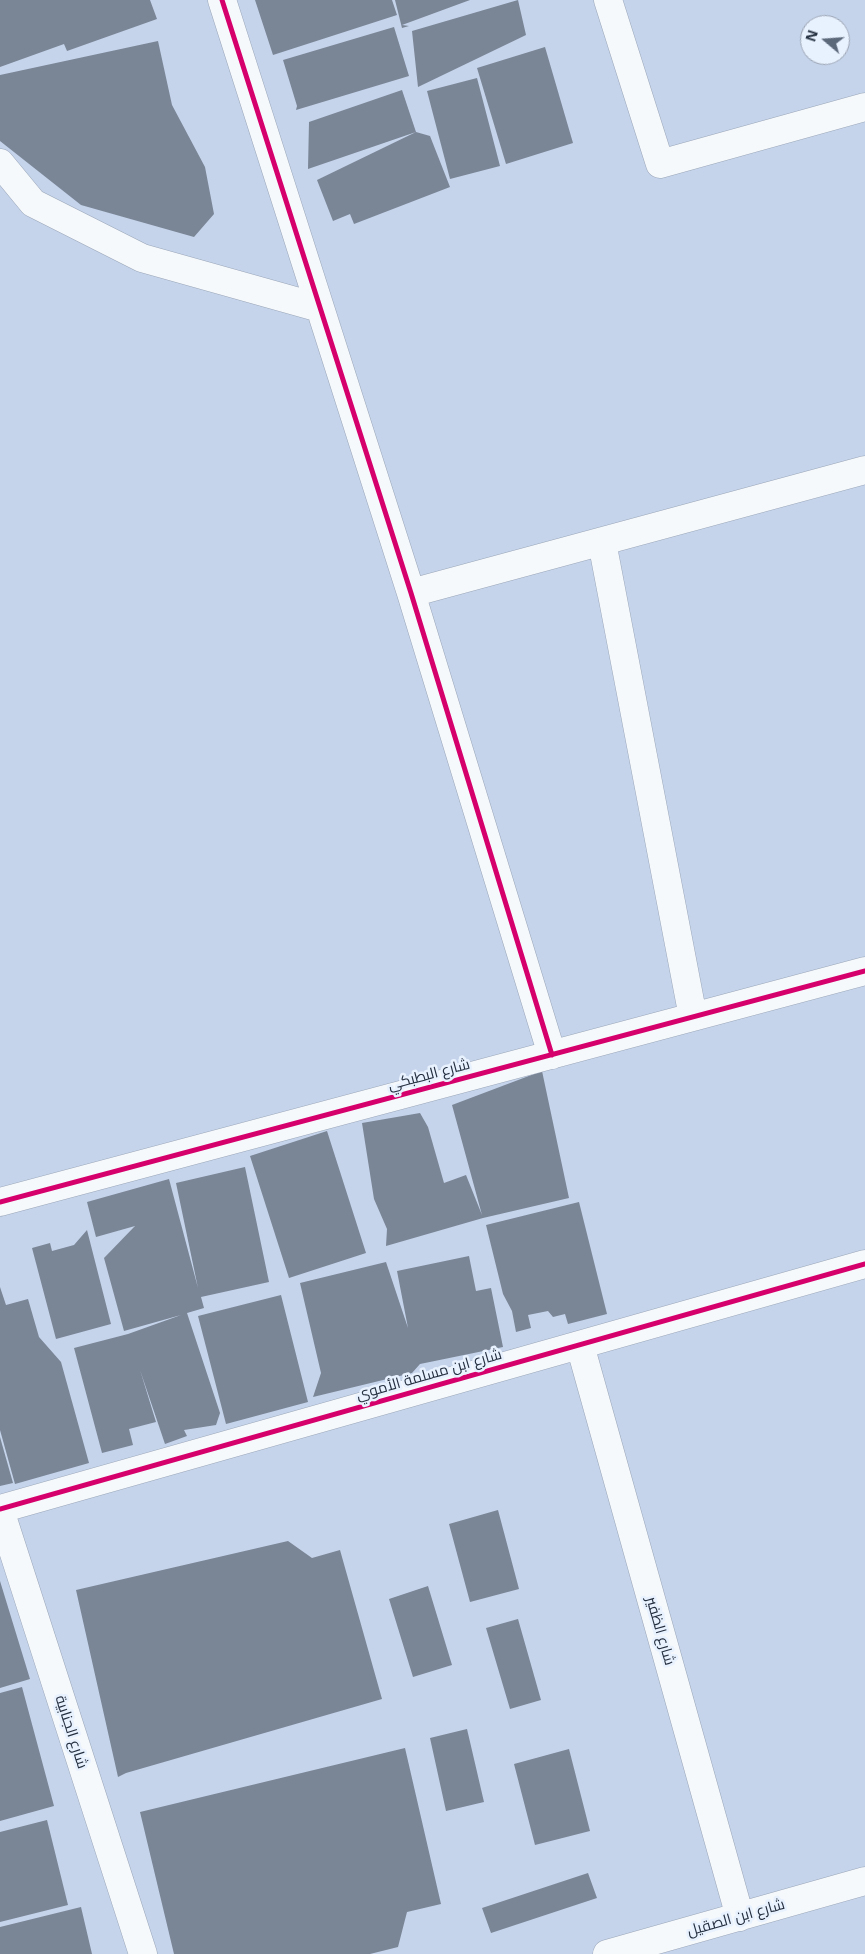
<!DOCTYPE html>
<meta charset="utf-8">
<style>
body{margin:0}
#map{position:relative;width:865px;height:1954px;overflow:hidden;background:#c5d4eb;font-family:"Noto Sans",sans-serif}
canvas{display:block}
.north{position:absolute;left:800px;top:15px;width:50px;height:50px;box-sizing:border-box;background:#e8f1fe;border:1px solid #9aa3b2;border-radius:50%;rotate:288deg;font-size:14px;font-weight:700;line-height:20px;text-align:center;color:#242f3f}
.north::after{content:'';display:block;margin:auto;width:18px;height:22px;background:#5c697b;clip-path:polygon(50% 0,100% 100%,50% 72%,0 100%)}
</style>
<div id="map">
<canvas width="865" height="1954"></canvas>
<div class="north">N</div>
</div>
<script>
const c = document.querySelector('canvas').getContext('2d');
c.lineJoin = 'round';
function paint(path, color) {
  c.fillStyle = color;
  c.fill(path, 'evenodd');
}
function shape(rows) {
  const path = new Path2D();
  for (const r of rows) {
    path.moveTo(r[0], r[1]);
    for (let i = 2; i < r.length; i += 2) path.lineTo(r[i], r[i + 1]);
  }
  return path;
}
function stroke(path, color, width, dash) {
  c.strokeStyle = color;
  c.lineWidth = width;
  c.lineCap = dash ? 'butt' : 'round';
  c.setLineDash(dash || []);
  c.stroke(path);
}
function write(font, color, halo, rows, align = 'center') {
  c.font = font + ' "Noto Sans",Cairo,sans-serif';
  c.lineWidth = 5;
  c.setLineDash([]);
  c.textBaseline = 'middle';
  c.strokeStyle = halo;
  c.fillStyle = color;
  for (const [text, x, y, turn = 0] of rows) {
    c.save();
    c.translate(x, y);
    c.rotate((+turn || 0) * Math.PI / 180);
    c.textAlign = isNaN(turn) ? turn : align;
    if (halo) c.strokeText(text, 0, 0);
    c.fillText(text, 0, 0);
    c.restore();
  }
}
paint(shape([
 [0,0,150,0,157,19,67,51,64,44,0,67],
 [255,0,392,0,397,15,273,55],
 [395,0,470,0,402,25,409,26,402,28],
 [518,0,526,35,418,87,412,31],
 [394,27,409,76,296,110,297,106,283,60],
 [158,41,172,105,205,167,214,214,194,237,81,205,0,141,0,75],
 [545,47,573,143,506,164,477,68],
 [477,78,500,166,450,179,427,91],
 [402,90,416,132,308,169,309,122],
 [416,132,430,136,450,187,354,224,350,214,333,221,317,180],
 [542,1071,569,1198,483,1218,386,1246,387,1229,374,1199,362,1123,420,1113,428,1127,444,1183,466,1175,482,1215,452,1105],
 [327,1131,366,1253,289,1278,250,1156],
 [245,1167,269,1282,201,1297,204,1308,187,1313,220,1413,216,1425,184,1430,187,1436,165,1444,140,1370,156,1422,129,1429,133,1445,102,1453,74,1348,128,1334,181,1315,124,1331,104,1258,135,1226,96,1237,87,1202,169,1179,198,1288,176,1183],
 [579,1202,607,1314,568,1324,565,1314,553,1317,548,1311,528,1315,531,1328,516,1332,512,1311,503,1294,486,1225],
 [87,1230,111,1324,56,1339,32,1248,50,1243,52,1251,74,1245],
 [469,1256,476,1291,491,1288,503,1347,420,1364,412,1373,313,1397,321,1373,300,1283,386,1262,408,1328,397,1271],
 [0,1287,6,1305,28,1299,39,1337,61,1362,89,1463,15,1484,0,1430],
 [281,1295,308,1402,226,1424,198,1316],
 [0,1437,13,1483,0,1486],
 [498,1510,519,1589,470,1602,449,1524],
 [288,1541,312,1558,340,1550,382,1699,126,1773,118,1777,76,1590],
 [0,1581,30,1679,0,1688],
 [428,1586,452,1665,413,1677,389,1599],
 [518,1619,541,1700,510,1709,486,1628],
 [22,1687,54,1806,0,1821,0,1693],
 [467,1729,484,1802,446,1811,430,1738],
 [405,1748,441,1904,407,1912,398,1947,370,1954,174,1954,140,1812],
 [569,1749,590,1831,535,1845,514,1764],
 [47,1820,68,1905,0,1922,0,1832],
 [588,1873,597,1898,491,1933,482,1908],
 [81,1907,92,1954,0,1954,0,1927]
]), '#7a8596');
const street = shape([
 [222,0,411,593,552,1055],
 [608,0,660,164,865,107],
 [0,163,33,203,142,258,320,308],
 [602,542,693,1017],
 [411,593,865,470],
 [0,1202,865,971],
 [580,1345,740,1917],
 [0,1509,865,1264],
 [0,1510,143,1954],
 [607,1954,865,1881]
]);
stroke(street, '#9aa6b8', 29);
stroke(street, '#f6f9fc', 28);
stroke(shape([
 [222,0,411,593,552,1055],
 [0,1202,865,971],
 [0,1509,865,1264]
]), '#d6006c', 5);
write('15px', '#242f3f', '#e8f1fe', [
 ["شارع البطبكي",429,1075,-15],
 ["شارع ابن مسلمة الأموي",429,1375,-16],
 ["شارع الظفير",660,1631,74],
 ["شارع الجنابية",71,1732,72],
 ["شارع ابن الصقيل",736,1918,-16]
]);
</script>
